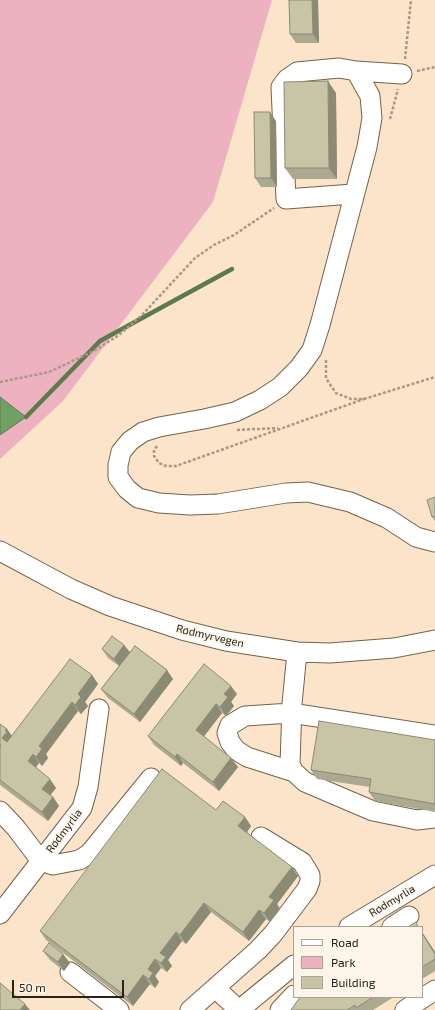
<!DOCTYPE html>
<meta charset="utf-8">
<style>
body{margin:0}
#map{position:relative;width:435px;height:1010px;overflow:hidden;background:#fbe4ca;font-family:"Exo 2",sans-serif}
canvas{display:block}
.legend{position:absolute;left:293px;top:926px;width:130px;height:72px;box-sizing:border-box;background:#fdf4ea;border:1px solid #a9a096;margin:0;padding:5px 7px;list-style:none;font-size:12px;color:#2a2218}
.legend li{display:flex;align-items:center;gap:8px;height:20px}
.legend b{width:20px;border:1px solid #a9a096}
.scale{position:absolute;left:12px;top:980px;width:112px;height:18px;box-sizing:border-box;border:2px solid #2a2218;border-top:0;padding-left:5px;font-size:12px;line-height:14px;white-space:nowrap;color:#2a2218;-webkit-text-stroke:3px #fdf4ea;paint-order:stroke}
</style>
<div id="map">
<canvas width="435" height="1010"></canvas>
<ul class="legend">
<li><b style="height:5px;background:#fff"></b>Road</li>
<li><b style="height:11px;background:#edb2c0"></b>Park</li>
<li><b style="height:11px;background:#c7c5a6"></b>Building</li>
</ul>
<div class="scale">50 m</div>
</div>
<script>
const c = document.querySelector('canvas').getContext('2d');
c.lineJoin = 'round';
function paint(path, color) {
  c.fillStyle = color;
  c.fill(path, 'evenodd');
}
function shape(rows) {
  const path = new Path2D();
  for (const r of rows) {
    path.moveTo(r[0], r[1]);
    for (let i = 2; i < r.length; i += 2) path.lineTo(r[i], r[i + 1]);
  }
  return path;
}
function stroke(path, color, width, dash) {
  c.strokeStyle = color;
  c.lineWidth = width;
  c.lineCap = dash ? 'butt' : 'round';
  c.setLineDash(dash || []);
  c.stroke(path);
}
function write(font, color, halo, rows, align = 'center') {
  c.font = font + ' "Exo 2",sans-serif';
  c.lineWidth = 3.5;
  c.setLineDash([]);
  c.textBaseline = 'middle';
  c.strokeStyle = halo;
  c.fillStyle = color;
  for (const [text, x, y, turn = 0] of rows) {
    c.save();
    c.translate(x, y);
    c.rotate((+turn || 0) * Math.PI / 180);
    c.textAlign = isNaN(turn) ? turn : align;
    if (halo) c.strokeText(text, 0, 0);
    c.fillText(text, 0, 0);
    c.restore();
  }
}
paint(shape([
 [0,0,272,0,213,202,63,401,0,459,0,435,26,417,0,397]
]), '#edb2c0');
const water = shape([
 [0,397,26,417,0,435,0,397]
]);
paint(water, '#71a064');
stroke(water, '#5c7a4d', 1);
stroke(shape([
 [26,417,100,341,232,269]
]), '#5c7a4d', 4.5);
const minor = shape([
 [402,74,356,71,370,96,372,118,367,147,320,325,312,350,299,368,280,387,260,400,235,412,204,419,159,427,143,432,130,441,121,452,118,465,118,477,127,489,138,498,159,503,190,505,218,504,286,493,308,492,350,502,387,518,416,537,435,542],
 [353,194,286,199,281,87,287,79,297,72,339,68,356,71],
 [0,551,71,589,110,606,182,630,226,641,297,652,330,653,394,648,435,640],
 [297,652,292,704,290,765,294,772,305,782,373,811,417,820,435,818],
 [294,772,247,757,236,750,230,742,227,733,230,725,245,716,291,713,435,735],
 [0,811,16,828,41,861,53,865,79,860,89,854,151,778],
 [0,914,82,808,88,787,99,709],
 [349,927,435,875],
 [392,927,409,916],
 [70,972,119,1010],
 [215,988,239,1010],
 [190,1010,258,950,273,934,307,889,310,881,310,875,302,862,261,837],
 [239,1010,294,965],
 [280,1010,294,995],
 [405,1010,435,990]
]);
stroke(minor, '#75624a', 21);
stroke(shape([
 [405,59,411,0],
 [417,71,435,67],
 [390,119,398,89],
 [326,360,326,378,331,386,336,393,351,399,364,399,435,377],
 [0,382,49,372,94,351,119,335,143,314,195,258,214,245,234,235,274,208],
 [237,430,278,428],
 [157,446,154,450,154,456,159,463,166,466,176,466,364,399]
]), '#a99884', 2.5, [3, 2]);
stroke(minor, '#fff', 19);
paint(shape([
 [289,0,318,0,319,43,296,43,290,34],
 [336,93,337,179,293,179,285,168],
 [276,121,277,187,261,187,255,178],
 [435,497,435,521,432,517],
 [124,645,130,652,173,679,140,722,108,698,101,689,119,666,108,658,102,649],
 [92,675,98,684,85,702,88,706,81,714,78,711,46,754,48,758,42,766,39,763,36,767,56,788,50,795,53,797,59,806,48,821,0,785,0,724,7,729,12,736],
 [237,694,231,702,234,706,226,716,222,713,204,736,238,767,219,791,183,763,181,766,154,745,148,736],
 [435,740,435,812,375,801,369,792,370,787,317,779,311,770],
 [216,810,245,817,251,826,247,832,298,876,277,904,280,909,270,922,266,919,249,941,211,912,186,944,182,941,168,960,172,966,167,972,161,968,155,976,159,982,155,988,150,984,133,1006,46,940,40,931],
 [422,932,435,952,435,971,422,979],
 [43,951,70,963,64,971,50,960],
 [300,997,394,997,373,1010,291,1010]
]), '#aba98f');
paint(shape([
 [312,0,318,0,319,43,313,34],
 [328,81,336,93,337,179,329,168],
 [270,112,276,121,277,187,271,178],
 [124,645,131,654,121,668,114,659],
 [167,670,173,679,140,722,134,714],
 [92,675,98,684,85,702,88,706,81,714,75,705,78,694],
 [231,686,237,694,231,702,234,706,226,716,220,707,224,694],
 [72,702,78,711,46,754,48,758,42,766,36,757,39,746],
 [216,704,222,713,202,739,196,730],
 [7,729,13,738,9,747,2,738,5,730],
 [33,754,39,763,34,770,28,761],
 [177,754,183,763,181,766,175,757],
 [231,758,238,767,219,791,213,782],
 [50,779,56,788,48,798,42,789],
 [53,797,59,806,48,821,42,812],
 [245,817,251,826,245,835,238,826],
 [292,867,298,876,277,904,280,909,270,922,264,913,269,897],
 [204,903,211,912,186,944,180,935],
 [259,910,266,919,249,941,243,932],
 [176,932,182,941,168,960,172,966,167,972,161,963,160,953],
 [422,932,435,952,435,954,422,933],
 [63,954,70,963,64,971,58,962],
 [155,959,161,968,155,976,159,982,155,988,149,979,148,969],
 [143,975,150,984,133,1006,127,997],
 [25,1004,30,1010,20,1010]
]), '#8b8a74');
const building = shape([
 [289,0,312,0,313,34,290,34,289,0],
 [328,81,329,168,285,168,284,82,328,81],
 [254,112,270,112,271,178,255,178,254,112],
 [435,497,435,516,432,517,427,500,435,497],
 [112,636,124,645,114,659,102,649,112,636],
 [135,646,167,670,134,714,101,689,135,646],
 [70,659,92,675,78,694,81,697,75,705,72,702,39,746,42,749,36,757,33,754,28,761,50,779,42,789,53,797,42,812,0,780,0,747,1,745,0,745,0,724,7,729,5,730,7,732,2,738,7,742,70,659],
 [204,664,231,686,224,694,228,697,220,707,216,704,196,730,231,758,213,782,177,754,175,757,148,736,204,664],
 [319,721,435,740,435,804,369,792,371,779,311,770,319,721],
 [162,769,216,810,223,801,245,817,238,826,292,867,269,897,274,900,264,913,259,910,243,932,204,903,180,935,176,932,160,953,166,957,161,963,155,959,148,969,153,973,149,979,143,975,127,997,40,931,162,769],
 [416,922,418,927,408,927,416,922],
 [422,933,435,954,435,959,422,967,422,933],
 [49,943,63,954,58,962,43,951,49,943],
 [0,983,25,1004,20,1010,0,1010,0,983],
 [300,997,373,997,356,1008,355,1005,347,1010,291,1010,300,997]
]);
paint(building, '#c7c5a6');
stroke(building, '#8b8a74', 1);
write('11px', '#2a2218', '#fdf4ea', [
 ["Rødmyrvegen",210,636,13],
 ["Rødmyrlia",64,831,-53],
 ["Rødmyrlia",392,901,-31]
]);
</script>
